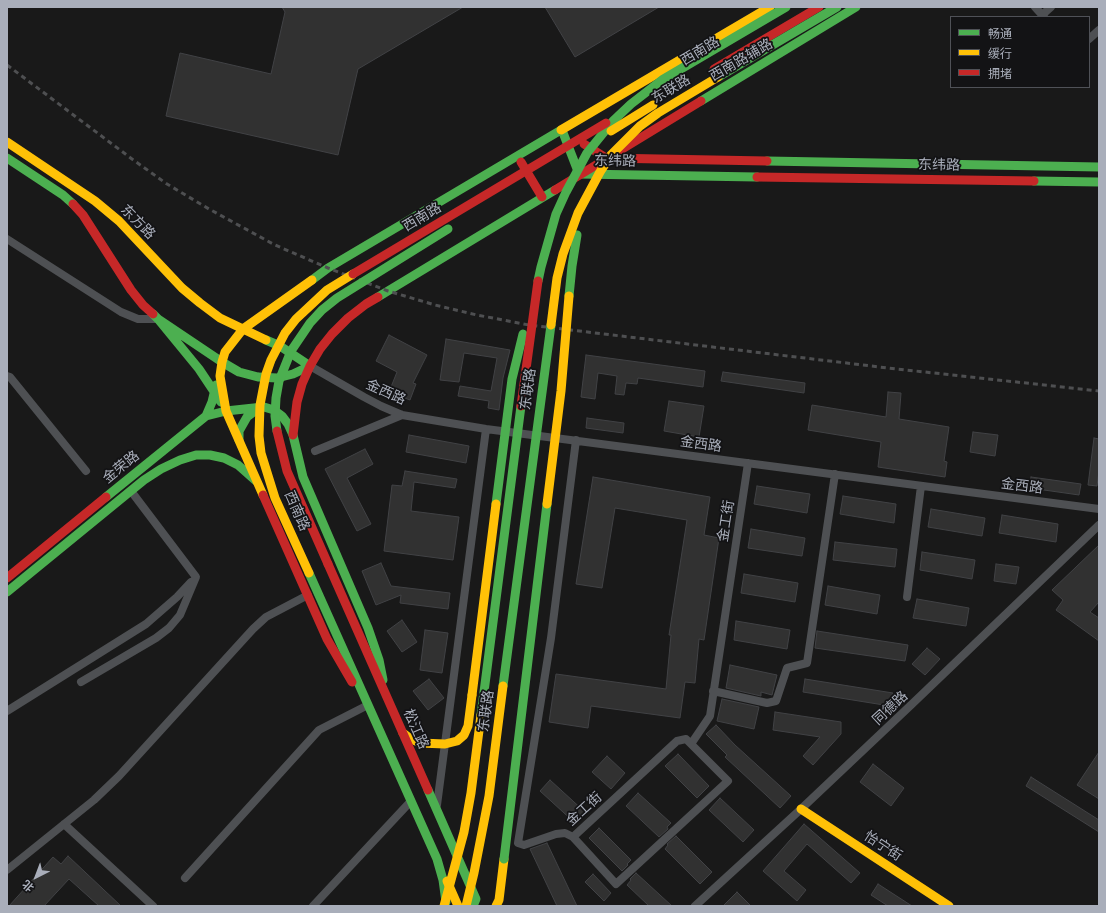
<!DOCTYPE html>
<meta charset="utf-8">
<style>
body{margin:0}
#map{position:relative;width:1106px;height:913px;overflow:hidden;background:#191919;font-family:"Golos Text","Noto Sans SC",sans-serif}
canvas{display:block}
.frame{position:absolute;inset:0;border:8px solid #a9aeba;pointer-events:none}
.legend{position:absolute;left:950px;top:16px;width:140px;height:72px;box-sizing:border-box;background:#131315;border:1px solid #4f5157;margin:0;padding:5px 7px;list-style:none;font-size:12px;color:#a9aeba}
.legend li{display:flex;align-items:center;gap:8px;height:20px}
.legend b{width:20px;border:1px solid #4f5157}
.north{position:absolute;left:16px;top:857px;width:40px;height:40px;-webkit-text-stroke:3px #131315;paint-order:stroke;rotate:222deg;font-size:11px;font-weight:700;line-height:16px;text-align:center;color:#a9aeba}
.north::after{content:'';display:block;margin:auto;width:14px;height:18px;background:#a9aeba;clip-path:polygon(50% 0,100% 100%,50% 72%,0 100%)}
</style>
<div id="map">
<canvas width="1106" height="913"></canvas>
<div class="frame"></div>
<ul class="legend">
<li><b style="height:5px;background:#4caf50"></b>畅通</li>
<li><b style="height:5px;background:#ffc107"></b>缓行</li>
<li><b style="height:5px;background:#c62828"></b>拥堵</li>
</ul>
<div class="north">北</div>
</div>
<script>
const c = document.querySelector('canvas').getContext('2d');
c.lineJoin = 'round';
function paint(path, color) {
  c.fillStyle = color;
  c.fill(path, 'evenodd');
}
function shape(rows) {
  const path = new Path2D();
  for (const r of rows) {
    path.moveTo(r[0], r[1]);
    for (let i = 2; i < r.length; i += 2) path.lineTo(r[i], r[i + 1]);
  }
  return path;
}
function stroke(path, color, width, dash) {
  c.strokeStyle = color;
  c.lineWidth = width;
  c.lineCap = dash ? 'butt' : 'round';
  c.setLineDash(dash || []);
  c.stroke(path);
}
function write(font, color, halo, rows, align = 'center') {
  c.font = font + ' "Golos Text","Noto Sans SC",sans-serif';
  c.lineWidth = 3.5;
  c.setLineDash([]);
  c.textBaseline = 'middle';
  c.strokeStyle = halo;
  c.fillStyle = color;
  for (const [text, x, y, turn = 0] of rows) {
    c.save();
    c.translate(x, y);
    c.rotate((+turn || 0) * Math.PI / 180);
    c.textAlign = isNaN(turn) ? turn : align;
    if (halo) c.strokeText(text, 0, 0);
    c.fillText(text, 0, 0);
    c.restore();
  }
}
const building = shape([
 [282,7,463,7,358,69,338,155,166,116,180,53,271,74,285,12,282,7],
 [545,7,659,7,575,57,545,7],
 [389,335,427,355,413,383,416,384,410,400,389,392,397,372,376,361,389,335],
 [446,339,510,350,503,378,499,410,488,408,489,401,458,396,460,386,491,391,497,358,464,353,459,382,440,380,446,339],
 [586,355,705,371,703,387,638,378,637,384,626,383,624,395,615,394,617,376,598,373,595,399,581,397,586,355],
 [723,372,805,383,804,393,721,381,723,372],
 [888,392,901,393,899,419,949,427,944,461,947,462,945,477,878,467,881,442,808,430,812,405,886,417,888,392],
 [669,401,704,406,699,437,664,431,669,401],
 [587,418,624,423,623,433,586,428,587,418],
 [973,432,998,435,995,456,970,452,973,432],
 [409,435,469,446,466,463,406,452,409,435],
 [1094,438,1099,439,1099,471,1097,486,1088,485,1094,438],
 [365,449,373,464,347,478,371,524,357,531,325,469,365,449],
 [405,471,457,479,455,488,414,482,411,511,459,517,453,560,384,551,392,485,402,486,405,471],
 [593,477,710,497,704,535,719,538,704,640,699,639,695,683,685,682,680,718,591,706,588,728,549,722,556,674,666,689,671,635,669,635,687,520,615,508,602,588,576,584,593,477],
 [1031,477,1081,484,1079,495,1030,488,1031,477],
 [757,486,810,494,807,513,754,504,757,486],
 [843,496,896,504,894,523,840,514,843,496],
 [931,509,985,518,982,536,928,527,931,509],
 [1002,515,1058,524,1056,542,999,533,1002,515],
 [751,529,805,538,802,556,748,548,751,529],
 [835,542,897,549,895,567,833,560,835,542],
 [1099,545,1099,602,1090,612,1099,618,1099,641,1056,610,1063,600,1052,590,1099,545],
 [922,552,975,560,972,579,920,570,922,552],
 [381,563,391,586,450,593,448,609,400,603,401,595,376,605,362,571,381,563],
 [996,564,1019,567,1016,584,994,581,996,564],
 [744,574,798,583,795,602,741,593,744,574],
 [828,586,880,595,877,614,825,605,828,586],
 [917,599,969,608,966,626,913,618,917,599],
 [402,620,417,642,402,652,387,631,402,620],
 [736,621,790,630,787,649,734,640,736,621],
 [425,630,448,633,442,673,420,670,425,630],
 [817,631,908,645,905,661,815,648,817,631],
 [927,648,940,659,925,675,912,664,927,648],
 [730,665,777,675,772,695,761,692,761,696,726,688,730,665],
 [429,679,444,698,428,710,413,691,429,679],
 [805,679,893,693,890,706,803,692,805,679],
 [722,699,759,707,754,729,717,721,722,699],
 [775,712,841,722,841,734,813,765,803,756,820,737,773,730,775,712],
 [716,725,735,745,791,796,780,808,725,757,727,755,706,734,716,725],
 [1099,752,1099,799,1077,785,1099,752],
 [678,754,709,786,697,798,665,766,678,754],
 [607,756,625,773,611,789,592,772,607,756],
 [873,764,904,788,891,806,860,782,873,764],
 [1031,777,1099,820,1099,832,1026,786,1031,777],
 [550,780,585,812,575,823,540,791,550,780],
 [638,793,671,823,667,827,668,829,659,837,626,806,638,793],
 [720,798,754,830,743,842,709,810,720,798],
 [804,824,860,873,851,883,807,844,784,871,806,890,797,901,763,871,804,824],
 [599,828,631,860,627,864,628,865,622,871,589,838,599,828],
 [676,836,712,872,700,884,665,849,668,845,667,844,676,836],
 [547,843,577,906,557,906,530,849,547,843],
 [68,856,121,906,99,906,69,879,44,906,9,906,53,857,61,864,68,856],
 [636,873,672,906,649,906,627,885,631,880,630,879,636,873],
 [593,874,611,893,604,901,585,882,593,874],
 [878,884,912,906,888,906,871,895,878,884],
 [737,892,751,906,723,906,737,892]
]);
paint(building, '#313131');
stroke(building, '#414245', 1);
stroke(shape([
 [1035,7,1044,17],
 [1042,15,1051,7],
 [1089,39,1099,30],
 [7,239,121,312,138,319,158,319],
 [310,366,364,397,381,406,402,415,486,429,1099,509],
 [7,376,10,377,86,471],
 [576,440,551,638,518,843,524,845,556,834,565,833,573,837,677,741,686,739,691,744,710,716,748,463],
 [315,451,402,415],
 [907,597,921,486],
 [81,682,156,638,169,628,180,615,196,577,131,491],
 [713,691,767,703,776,701,787,668,807,663,835,474],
 [7,711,146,624,177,597,191,582],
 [437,805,486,429],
 [64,824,153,906],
 [573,837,616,884,728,781,691,744],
 [7,870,94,800,119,776,253,629,266,617,308,595],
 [185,878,319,730,368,705],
 [313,906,411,801],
 [695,906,801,809,911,705,1099,525]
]), '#4e5053', 8);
stroke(shape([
 [701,101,856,7],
 [562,130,579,174,757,177],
 [7,158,63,195,73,204],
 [767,161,1099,167],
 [1034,181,1099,182],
 [312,280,328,268,561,130],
 [378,297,555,190],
 [153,314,158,319,222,362,239,372,258,377,277,378,293,374,310,366,280,346,266,340],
 [158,319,199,369,221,402],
 [206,416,212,402,216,385],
 [239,440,239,431,247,417,255,411,264,407,274,410,282,416,288,424,293,435,303,477,368,628,379,660,383,680],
 [106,497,206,416,226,411,263,407],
 [309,573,437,859,443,880,446,902],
 [7,592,144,480,161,469,180,460,196,455,210,455,224,458,238,465,256,481],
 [428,790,476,899,473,906]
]), '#4caf50', 9);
stroke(shape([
 [561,130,770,7],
 [7,142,95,201,119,221,182,288,200,303,220,318,266,340],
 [263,495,226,411,220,376,222,362,225,352,243,329,312,280],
 [403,733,411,739,420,743,445,744,457,741,464,735,468,726,472,695],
 [801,809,949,906],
 [447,881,458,906],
 [496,906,499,900,504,859]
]), '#ffc107', 9);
stroke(shape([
 [714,69,819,7],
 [584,144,606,158,767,161],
 [521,162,542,197],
 [757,177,1034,181],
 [555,190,701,101],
 [73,204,83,215,131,290,143,305,153,314],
 [293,435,297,402,302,384,310,366,320,349,332,334,348,318,366,304,378,297],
 [263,495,327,639,352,682],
 [328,564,428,790],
 [7,578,106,497]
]), '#c62828', 9);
stroke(shape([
 [7,65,132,159,167,184,209,209,275,245,328,268,388,291,435,305,477,315,529,325,888,368,1099,391]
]), '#4e4f51', 3, [5, 4]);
stroke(shape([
 [718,77,837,7],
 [538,281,541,267,556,214,566,192,587,153,613,121,631,104,662,80,786,7],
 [569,296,572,266,577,235],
 [277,431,275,416,276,398,279,381,291,351,310,323,322,310,337,298,448,229],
 [496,504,512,379,523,334],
 [503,686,551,325],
 [481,715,521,406],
 [504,859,547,504]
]), '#4caf50', 9);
stroke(shape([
 [611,131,653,105],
 [551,325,557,278,563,254,578,213,600,172,611,155,640,126,658,113,718,77],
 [547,504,561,391,569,296],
 [309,573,275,498,261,453,259,436,260,405,266,374,271,360,285,333,296,319,327,290,353,274],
 [472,695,496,504],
 [444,906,464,832,471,793,481,715],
 [466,906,474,873,489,796,503,686]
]), '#ffc107', 9);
stroke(shape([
 [353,274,606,123],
 [521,406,538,281],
 [277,431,287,471,328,564]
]), '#c62828', 9);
write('14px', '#a9aeba', '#131315', [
 ["西南路",700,51,-31],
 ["西南路辅路",741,60,-30],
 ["东联路",671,89,-31],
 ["东纬路",615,161,1],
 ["东纬路",939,165,1],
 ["西南路",422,217,-31],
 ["东方路",138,222,45],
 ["东联路",528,389,-82],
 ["金西路",386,392,24],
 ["金西路",701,444,8],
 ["金荣路",121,467,-39],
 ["金西路",1022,486,7],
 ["西南路",297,511,66],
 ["金工街",726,521,-81],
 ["同德路",890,708,-43],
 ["东联路",486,711,-82],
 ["松江路",416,729,66],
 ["金工街",584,809,-42],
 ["怡宁街",883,846,33]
]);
</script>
